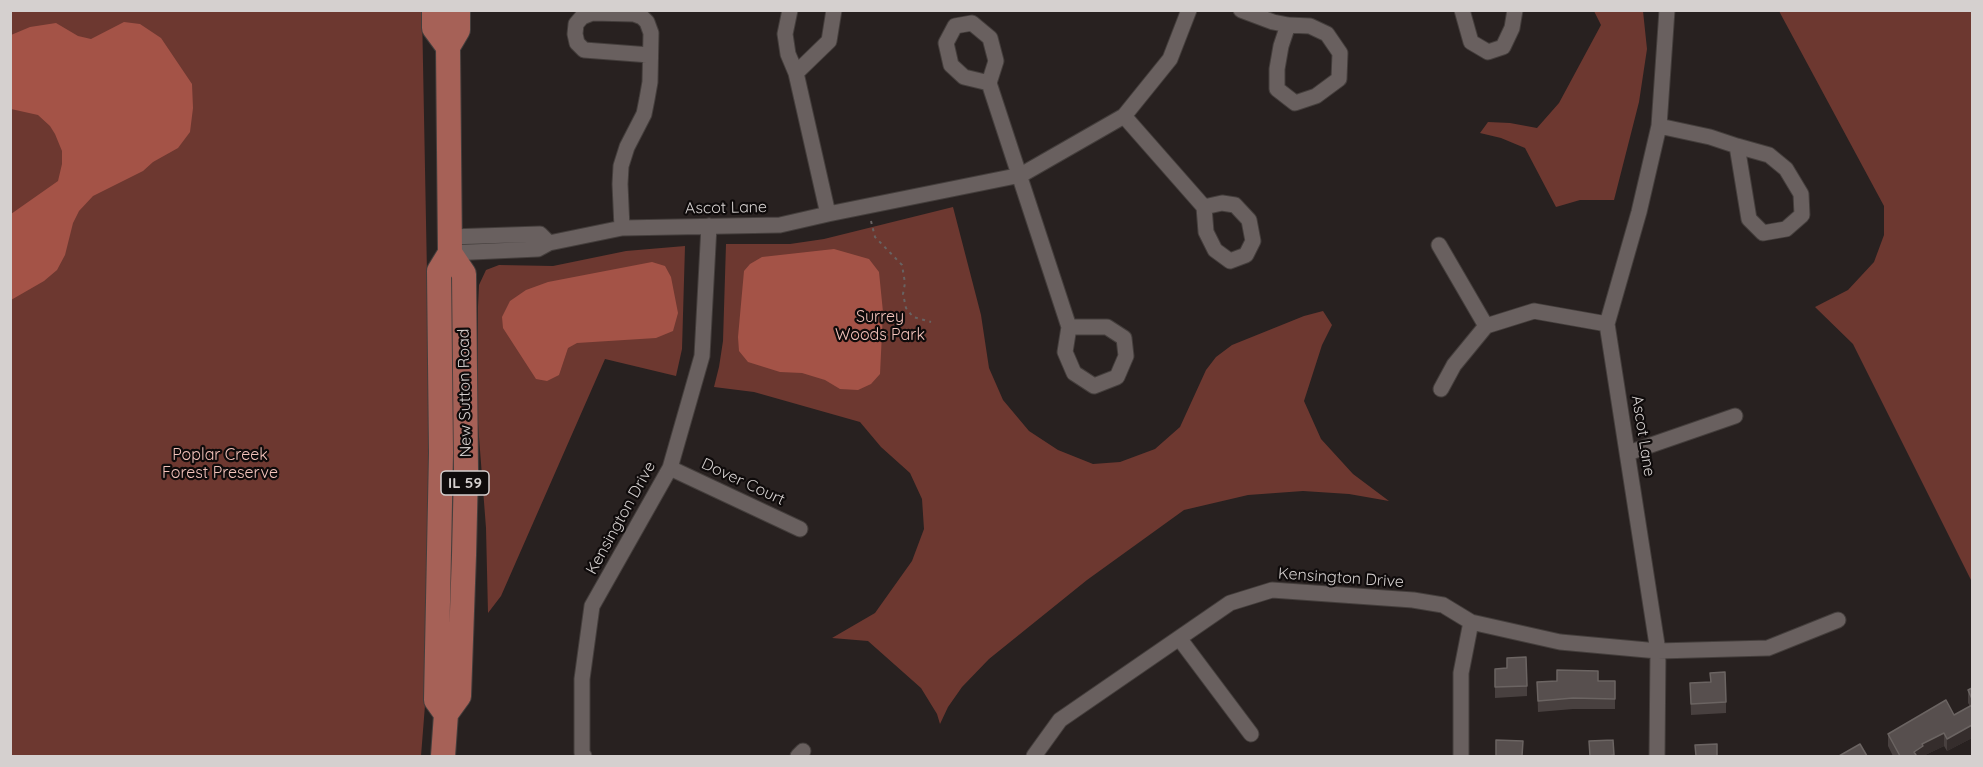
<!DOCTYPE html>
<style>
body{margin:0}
#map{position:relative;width:1983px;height:767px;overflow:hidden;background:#282120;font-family:Quicksand,sans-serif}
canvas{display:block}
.frame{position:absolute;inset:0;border:12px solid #d5d0cf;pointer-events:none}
</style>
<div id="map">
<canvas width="1983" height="767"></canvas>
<div class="frame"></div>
</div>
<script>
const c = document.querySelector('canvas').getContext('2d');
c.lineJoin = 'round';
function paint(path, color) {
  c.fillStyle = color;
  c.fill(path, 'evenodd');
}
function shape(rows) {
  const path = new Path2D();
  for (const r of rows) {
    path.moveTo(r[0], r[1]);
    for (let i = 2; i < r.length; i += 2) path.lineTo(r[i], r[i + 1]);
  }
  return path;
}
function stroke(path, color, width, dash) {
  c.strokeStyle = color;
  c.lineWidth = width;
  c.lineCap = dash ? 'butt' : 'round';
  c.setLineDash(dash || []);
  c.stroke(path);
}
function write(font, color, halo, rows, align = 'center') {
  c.font = font + ' Quicksand,sans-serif';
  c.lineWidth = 4.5;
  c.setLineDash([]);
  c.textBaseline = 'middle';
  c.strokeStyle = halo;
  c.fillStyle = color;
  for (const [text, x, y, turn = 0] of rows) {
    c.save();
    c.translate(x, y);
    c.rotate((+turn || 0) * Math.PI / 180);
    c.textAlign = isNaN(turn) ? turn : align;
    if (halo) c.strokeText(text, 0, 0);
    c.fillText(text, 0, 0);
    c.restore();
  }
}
paint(shape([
 [11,11,422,11,431,484,428,667,421,756,11,756],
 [1594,11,1643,11,1647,49,1639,102,1614,200,1580,200,1556,207,1525,148,1501,138,1480,133,1488,122,1510,123,1537,128,1559,103,1601,25],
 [1779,11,1972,11,1972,582,1853,344,1815,307,1848,290,1874,262,1884,235,1884,206],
 [953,207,981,315,989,368,1003,400,1029,431,1058,450,1093,464,1120,462,1155,449,1180,427,1206,370,1216,357,1232,345,1304,316,1323,311,1332,325,1322,345,1304,401,1321,439,1353,474,1389,501,1349,494,1303,491,1248,495,1184,510,1087,580,989,659,962,687,948,707,940,724,937,714,921,688,868,641,832,638,875,613,912,561,924,529,922,499,910,473,881,447,860,422,754,392,714,387,719,367,723,341,726,244,790,244,824,239],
 [685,246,682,349,676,376,605,359,501,596,488,613,486,528,478,424,478,306,479,285,486,270,499,265,553,266,626,251]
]), '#6d3830');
paint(shape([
 [124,22,140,24,161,38,192,84,193,108,190,132,178,148,153,162,143,171,93,196,79,211,73,223,65,255,57,270,44,281,11,300,11,214,58,181,62,164,62,151,55,134,50,126,38,115,11,109,11,35,30,27,56,23,78,36,91,39],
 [834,249,869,259,879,272,883,312,880,374,871,384,858,390,840,389,825,380,802,373,780,372,748,362,739,351,738,337,744,271,750,264,762,257],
 [652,262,665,266,671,277,678,313,673,331,656,338,577,343,568,348,559,375,547,381,536,379,503,328,502,317,510,301,526,290,548,282]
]), '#a45347');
const minor = shape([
 [790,10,785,34,788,54,796,73,828,214],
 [1241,10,1273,22,1288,25,1310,26,1327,34,1340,53,1339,79,1316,96,1295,103,1277,89,1277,69,1281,46,1288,25],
 [1462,10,1471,42,1488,52,1503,47,1512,28,1515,10],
 [796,73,829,41,834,10],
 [989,83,964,77,951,65,946,43,955,26,972,23,990,38,996,61,989,83,1069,327,1065,352,1074,373,1094,386,1117,377,1126,356,1124,338,1107,327,1069,327],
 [1124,116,1204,207,1206,232,1215,250,1230,261,1246,255,1253,241,1249,220,1235,205,1222,203,1204,207],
 [1659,126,1710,137,1737,146,1749,219,1763,233,1786,229,1802,215,1801,194,1786,169,1769,155,1737,146],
 [622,228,620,184,621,166,627,147,644,114,647,99,650,82,651,33,647,22,642,17,634,14,592,13,582,17,576,24,575,34,577,43,584,50,650,55],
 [450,237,540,234,549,243],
 [1439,245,1486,326],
 [450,253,538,249,549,243,622,228,780,225,828,214,1021,175,1124,116,1170,59,1189,10],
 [1441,389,1454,365,1486,326,1534,311,1607,324],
 [1628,453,1735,416],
 [670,468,800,529],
 [1179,638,1251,734],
 [584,756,582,753,582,679,592,606,670,468,702,356,709,226],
 [798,756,803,751],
 [1034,756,1060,720,1230,603,1272,590,1413,600,1443,605,1471,622,1560,642,1658,651,1768,648,1838,620],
 [1461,756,1461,673,1471,622],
 [1657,756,1658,651,1607,324,1639,212,1659,126,1667,10]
]);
const primary = shape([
 [434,10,434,28,448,47,450,253,464,274,466,470,464,555,459,696,446,714,443,756],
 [448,47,458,30,458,10],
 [446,714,436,700,441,453,439,271,450,253]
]);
stroke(minor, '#443e3c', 17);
stroke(primary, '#443e3c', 26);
stroke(shape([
 [871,221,875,237,902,265,905,283,903,294,906,308,913,317,931,322]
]), '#686261', 2, [3, 4.5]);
stroke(minor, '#69605f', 15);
stroke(primary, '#a66157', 24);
paint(shape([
 [1507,668,1527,686,1527,696,1495,698,1495,669],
 [1710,673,1726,702,1726,713,1691,715,1690,683,1710,682],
 [1615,681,1615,709,1573,709,1538,712,1537,682],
 [1972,688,1972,738,1947,751,1944,746,1923,756,1893,756,1888,746,1888,734,1954,715,1970,706,1968,703,1968,690]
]), '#48403f');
paint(shape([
 [1972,725,1972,738,1947,751,1947,739],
 [1944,733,1944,746,1923,756,1913,756,1914,752,1922,744]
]), '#352d2c');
const building = shape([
 [1526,657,1527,686,1495,687,1495,669,1507,668,1507,658,1526,657],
 [1557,670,1598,671,1598,681,1615,681,1615,699,1573,698,1538,701,1537,682,1557,681,1557,670],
 [1725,672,1726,702,1691,704,1690,683,1711,682,1710,673,1725,672],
 [1972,688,1972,699,1968,690,1972,688],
 [1946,700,1954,715,1972,705,1972,725,1947,739,1944,733,1922,744,1923,746,1914,752,1916,755,1913,756,1900,756,1888,734,1946,700],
 [1496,740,1523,741,1522,756,1496,756,1496,740],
 [1613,740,1614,755,1609,756,1590,756,1589,741,1613,740],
 [1717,744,1717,756,1696,756,1695,745,1717,744],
 [1860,744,1867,756,1839,756,1860,744]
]);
paint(building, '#574f4e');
stroke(building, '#6b6462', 1.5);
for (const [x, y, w] of [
 [465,483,48]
]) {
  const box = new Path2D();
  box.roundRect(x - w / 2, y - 12, w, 24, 4.5);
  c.fillStyle = '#0f0b0b';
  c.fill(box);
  stroke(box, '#d5d0cf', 1.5);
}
write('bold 15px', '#d5d0cf', null, [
 ["IL 59",465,483]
]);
write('16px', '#d5d0cf', '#0f0b0b', [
 ["Ascot Lane",726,208,-1],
 ["New Sutton Road",465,393,-91],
 ["Ascot Lane",1643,436,81],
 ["Dover Court",743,482,25],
 ["Kensington Drive",621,518,-61],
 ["Kensington Drive",1341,578,4]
]);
write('16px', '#f3c3bb', '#0f0b0b', [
 ["Surrey",880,317],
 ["Woods Park",880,335],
 ["Poplar Creek",220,455],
 ["Forest Preserve",220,473]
]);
</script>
